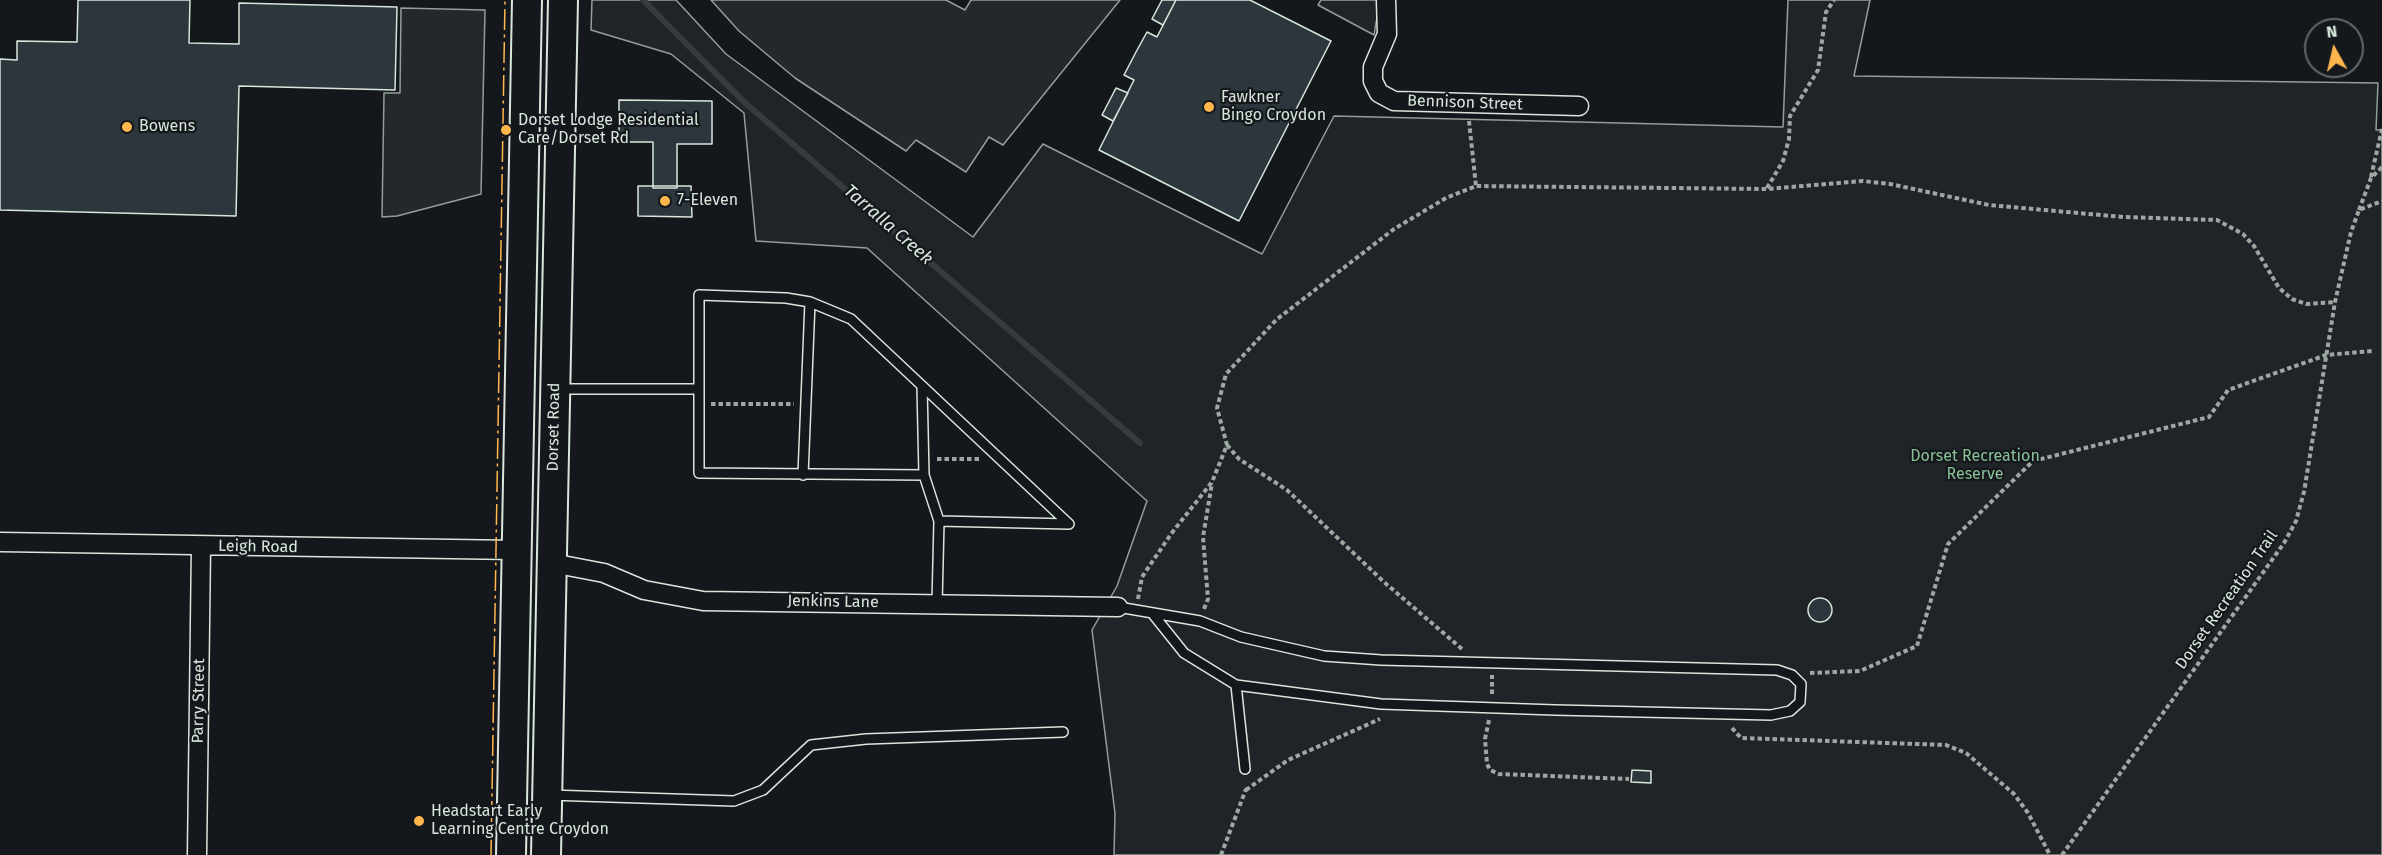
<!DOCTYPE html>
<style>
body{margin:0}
#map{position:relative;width:2382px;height:855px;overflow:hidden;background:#14181c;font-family:"Fira Sans",sans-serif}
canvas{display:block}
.north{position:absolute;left:2304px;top:18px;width:60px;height:60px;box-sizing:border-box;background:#14181c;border:2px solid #626a69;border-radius:50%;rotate:352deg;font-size:16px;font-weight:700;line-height:24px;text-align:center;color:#d8e6dc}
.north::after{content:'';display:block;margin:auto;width:21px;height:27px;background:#ffb74d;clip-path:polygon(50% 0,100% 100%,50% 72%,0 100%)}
</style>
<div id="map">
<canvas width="2382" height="855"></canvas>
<div class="north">N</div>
</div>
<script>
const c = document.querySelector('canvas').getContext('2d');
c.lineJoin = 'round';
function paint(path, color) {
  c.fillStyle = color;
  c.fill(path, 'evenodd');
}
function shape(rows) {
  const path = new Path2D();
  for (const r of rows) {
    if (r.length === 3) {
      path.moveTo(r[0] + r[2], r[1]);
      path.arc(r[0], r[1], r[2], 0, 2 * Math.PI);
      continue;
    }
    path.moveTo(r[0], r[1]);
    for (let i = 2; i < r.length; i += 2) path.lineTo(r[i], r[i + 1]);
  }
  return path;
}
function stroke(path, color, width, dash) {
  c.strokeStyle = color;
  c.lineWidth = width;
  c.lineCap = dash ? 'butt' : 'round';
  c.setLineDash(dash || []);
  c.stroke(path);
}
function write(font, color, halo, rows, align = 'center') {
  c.font = font + ' "Fira Sans",sans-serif';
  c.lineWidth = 4.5;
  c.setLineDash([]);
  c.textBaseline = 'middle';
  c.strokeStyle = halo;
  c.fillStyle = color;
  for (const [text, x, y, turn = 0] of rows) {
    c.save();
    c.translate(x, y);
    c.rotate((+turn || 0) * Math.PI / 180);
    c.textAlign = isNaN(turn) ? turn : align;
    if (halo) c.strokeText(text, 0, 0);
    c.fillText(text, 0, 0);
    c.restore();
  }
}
const green = shape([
 [592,0,676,0,726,54,973,237,1043,144,1262,254,1334,116,1783,127,1788,0,1870,0,1854,76,2378,83,2376,130,2382,130,2382,855,1114,855,1115,813,1092,630,1117,586,1147,501,867,248,756,241,744,113,671,54,591,30,592,0],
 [1321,0,1377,0,1378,11,1374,35,1318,5,1321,0]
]);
paint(green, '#202428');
stroke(green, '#939e99', 1.5);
const parking = shape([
 [711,0,946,0,965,10,971,0,1120,0,1003,145,989,137,966,172,916,140,906,151,795,78,739,31,711,0],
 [401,8,485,10,481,194,397,216,382,217,384,93,400,93,401,8]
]);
paint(parking, '#24282b');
stroke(parking, '#939e99', 1.5);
stroke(shape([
 [643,0,744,102,1140,443]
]), '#363b3e', 6);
const building = shape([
 [78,0,190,0,189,43,239,44,239,3,397,7,395,90,239,86,236,216,0,210,0,59,17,60,17,41,77,42,78,0],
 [1162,0,1176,0,1163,25,1152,19,1162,0],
 [1176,0,1250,0,1331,41,1239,221,1099,150,1134,80,1124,75,1136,52,1147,32,1157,37,1176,0],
 [1116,88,1128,93,1113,121,1102,115,1116,88],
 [619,100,712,101,712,144,677,144,677,188,653,188,653,142,619,142,619,100],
 [638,186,691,186,692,217,638,216,638,186],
 [1820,610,12],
 [1632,770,1651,771,1651,783,1631,782,1632,770]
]);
paint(building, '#2c363c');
stroke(building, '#d8e6dc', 1.5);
const lane = shape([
 [922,386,924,475,939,521,937,604],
 [559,389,698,389],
 [803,475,810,302],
 [924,475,699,473,699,295,786,298,810,302,851,319,1069,524,939,521],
 [1118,607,1200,621,1241,637,1324,656,1381,660,1777,670,1792,675,1801,684,1800,702,1790,711,1771,715,1555,710,1381,704,1236,685,1184,653,1152,613],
 [1236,685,1245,769],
 [549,795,734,801,763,790,811,745,866,739,1063,732]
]);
const street = shape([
 [1386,0,1387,34,1373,67,1373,81,1379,93,1394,101,1579,106],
 [0,542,516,550],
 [552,563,604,573,644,590,703,601,1118,607],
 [197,855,201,546]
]);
const primary = shape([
 [511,855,527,0],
 [546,855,563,0]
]);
stroke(lane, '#d8e6dc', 12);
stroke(street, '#d8e6dc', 21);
stroke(primary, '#d8e6dc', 32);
stroke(shape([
 [1469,121,1476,186],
 [2371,177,2382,129],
 [1767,188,1783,161,1789,139,1790,116,1818,70,1826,12,1834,0],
 [2359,210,2371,178,2382,167],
 [711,404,794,404],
 [1227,445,1239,459,1287,490,1384,582,1462,649],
 [937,459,980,459],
 [1138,599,1142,577,1171,534,1212,482,1227,445,1217,408,1226,374,1276,320,1394,229,1446,198,1476,186,1767,189,1863,181,1890,184,1989,205,2123,217,2217,220,2243,234,2254,246,2279,288,2292,299,2306,304,2335,302],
 [1204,609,1208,599,1203,537,1212,483],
 [1810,673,1860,671,1917,646,1948,544,2033,461,2209,417,2228,390,2326,355,2372,351],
 [1492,694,1492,675],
 [1489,720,1485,739,1487,764,1490,770,1499,774,1629,779],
 [1732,728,1741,738,1946,745,1966,753,2014,794,2028,813,2050,855],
 [1246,790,1288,760,1380,719],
 [1221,855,1246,789],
 [2062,855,2284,543,2296,521,2304,492,2335,302,2351,232,2359,210,2382,201]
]), '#9da8a2', 4, [4.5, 3]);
stroke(lane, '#14181c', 9);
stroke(street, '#14181c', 18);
stroke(primary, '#14181c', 28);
stroke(shape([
 [491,855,505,0]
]), '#ffb74d', 1.5, [21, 4.5, 3, 4.5]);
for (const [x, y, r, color] of [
 [1209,107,6,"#ffb74d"],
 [127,127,6,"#ffb74d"],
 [506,130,6,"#ffb74d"],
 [665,201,6,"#ffb74d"],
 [419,821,6,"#ffb74d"]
]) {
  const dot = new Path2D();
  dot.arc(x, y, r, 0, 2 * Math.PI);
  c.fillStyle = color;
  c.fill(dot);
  stroke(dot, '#14181c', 2);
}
write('16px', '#d8e6dc', '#14181c', [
 ["Fawkner",1221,98],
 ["Bingo Croydon",1221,116],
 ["Dorset Lodge Residential",518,121],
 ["Care/Dorset Rd",518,139],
 ["Bowens",139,127],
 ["7-Eleven",677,201],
 ["Headstart Early",431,812],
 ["Learning Centre Croydon",431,830]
], 'left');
write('16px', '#d8e6dc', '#14181c', [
 ["Bennison Street",1465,103,2],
 ["Dorset Road",554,427,-89],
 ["Leigh Road",258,547,1],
 ["Dorset Recreation Trail",2227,600,-55],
 ["Jenkins Lane",833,602,1],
 ["Parry Street",199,701,-89]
]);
write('16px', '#8ac095', '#14181c', [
 ["Dorset Recreation",1975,457],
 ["Reserve",1975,475]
]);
write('italic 18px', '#d8e6dc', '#14181c', [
 ["Tarralla Creek",888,225,41]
]);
</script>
